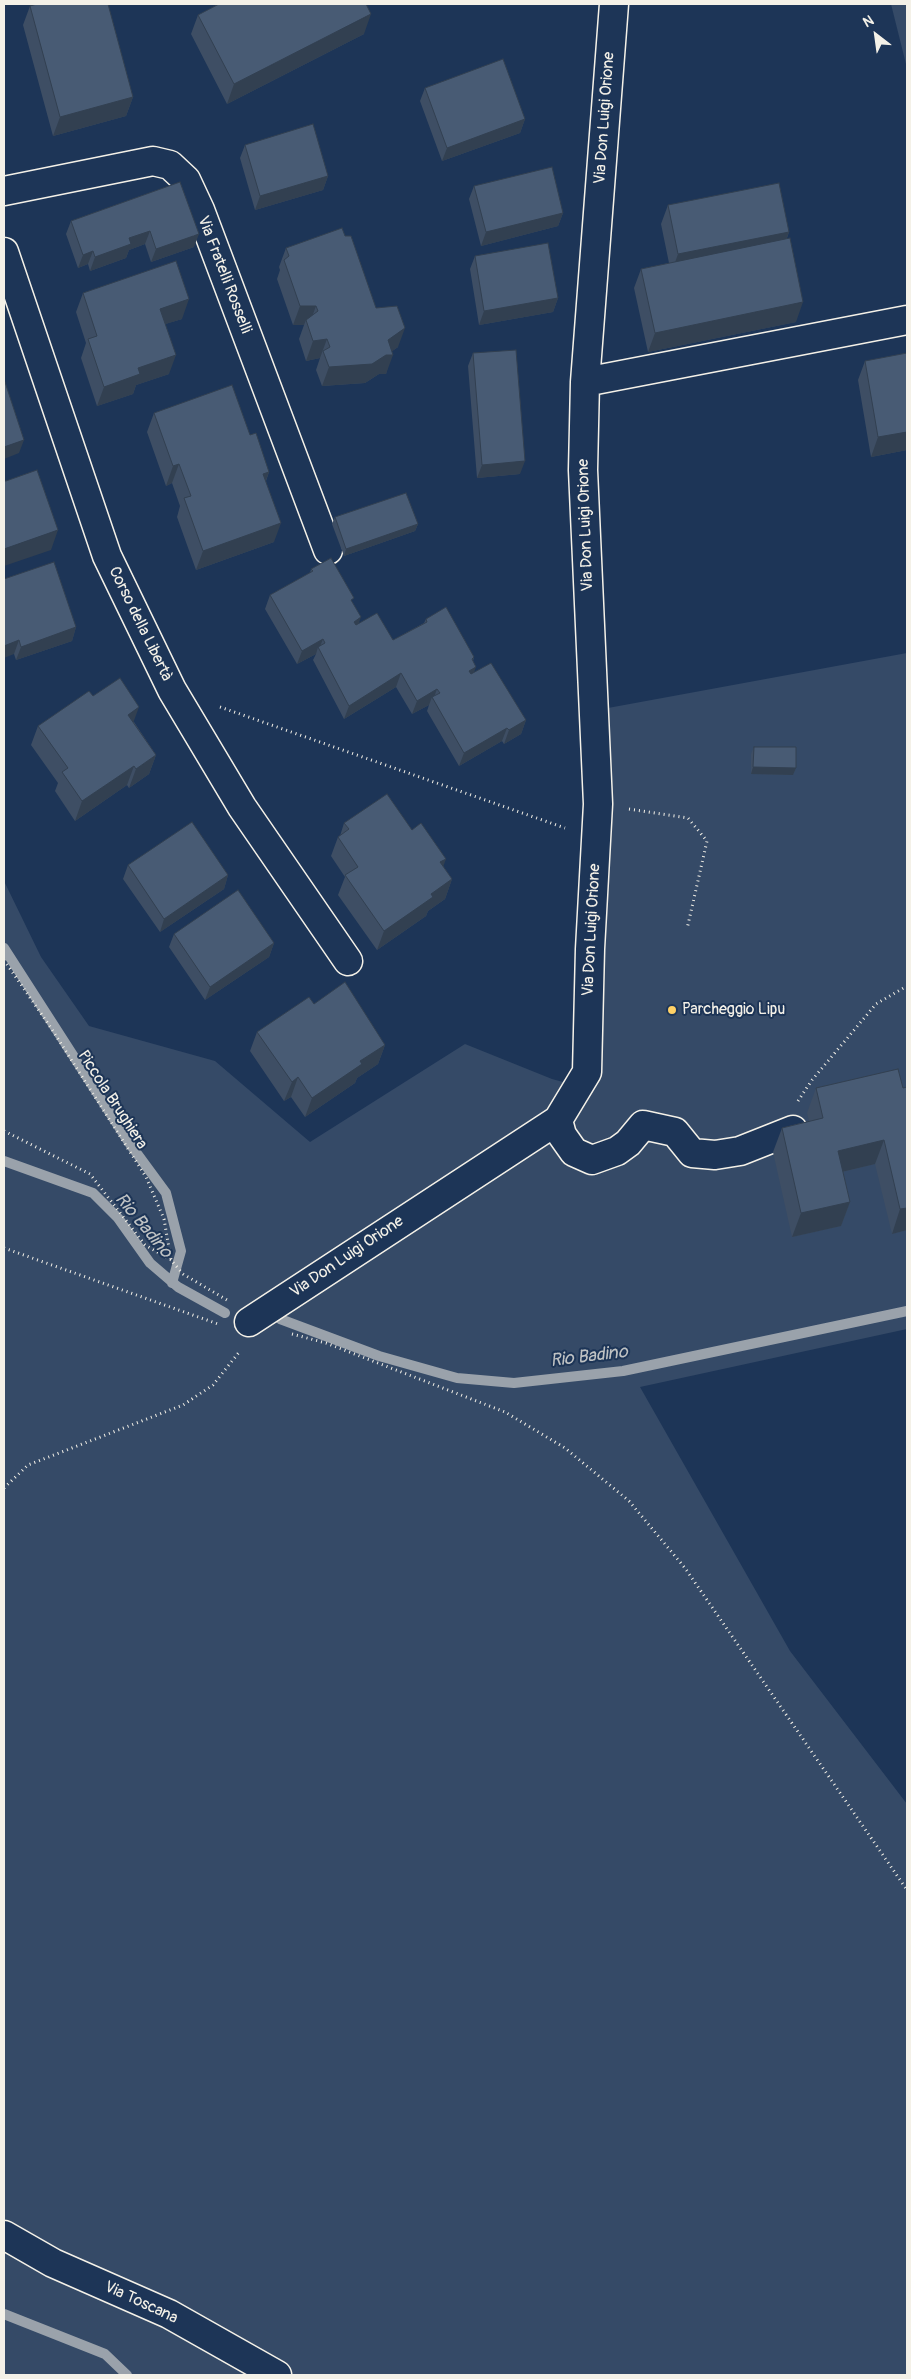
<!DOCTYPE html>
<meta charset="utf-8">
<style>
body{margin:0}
#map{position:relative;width:911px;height:2379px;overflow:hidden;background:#1d3557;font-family:Pangolin,sans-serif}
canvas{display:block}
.frame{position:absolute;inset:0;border:5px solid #f4f1e8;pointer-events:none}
.north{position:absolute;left:851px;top:10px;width:50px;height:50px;-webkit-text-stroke:4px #1d3557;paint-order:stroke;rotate:330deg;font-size:14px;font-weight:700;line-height:20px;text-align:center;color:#f4f1e8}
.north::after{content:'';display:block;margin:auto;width:18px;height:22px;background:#f4f1e8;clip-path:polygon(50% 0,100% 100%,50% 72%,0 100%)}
</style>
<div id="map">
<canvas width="911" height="2379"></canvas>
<div class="frame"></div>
<div class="north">N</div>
</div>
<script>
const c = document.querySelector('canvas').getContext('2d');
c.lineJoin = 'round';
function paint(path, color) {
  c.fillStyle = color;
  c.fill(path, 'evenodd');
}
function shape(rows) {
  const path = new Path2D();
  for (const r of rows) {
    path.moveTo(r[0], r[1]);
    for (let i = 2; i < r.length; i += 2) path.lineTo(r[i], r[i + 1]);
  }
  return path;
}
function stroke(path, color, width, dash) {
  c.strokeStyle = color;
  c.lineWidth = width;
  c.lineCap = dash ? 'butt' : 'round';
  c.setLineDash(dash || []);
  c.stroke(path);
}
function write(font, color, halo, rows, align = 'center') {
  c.font = font + ' Pangolin,sans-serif';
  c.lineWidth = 4;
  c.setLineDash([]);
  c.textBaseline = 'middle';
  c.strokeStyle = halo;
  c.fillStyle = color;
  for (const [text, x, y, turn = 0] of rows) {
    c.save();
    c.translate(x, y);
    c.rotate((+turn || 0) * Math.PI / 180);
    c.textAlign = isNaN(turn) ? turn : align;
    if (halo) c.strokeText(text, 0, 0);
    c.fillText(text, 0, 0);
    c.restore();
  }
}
paint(shape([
 [891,4,907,4,907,68],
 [907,653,907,1329,640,1387,790,1651,907,1804,907,2375,4,2375,4,881,41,957,89,1026,215,1061,310,1142,465,1044,552,1079,585,1088,593,996,608,708]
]), '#354a67');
stroke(shape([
 [4,948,130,1144,166,1193,181,1251,172,1283],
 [4,1161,93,1193,118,1218,150,1263,178,1287,225,1313],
 [280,1319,379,1356,457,1378,514,1383,623,1371,907,1311],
 [4,2314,105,2354,127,2375]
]), '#9aa2ab', 10);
const minor = shape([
 [4,191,153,161,170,165,186,180,200,210,328,550],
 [4,252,107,556,172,690,242,807,348,961],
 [585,382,907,320],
 [558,1120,562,1135,574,1152,592,1160,617,1151,628,1143,643,1125,675,1132,692,1153,715,1155,740,1151,793,1130],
 [249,1322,558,1120,587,1072,590,949,598,804,583,470,585,382,614,4],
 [4,2235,53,2263,169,2314,277,2375]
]);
stroke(minor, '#f4f1e8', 31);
stroke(shape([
 [220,707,565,828],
 [629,809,688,818,707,841,687,929],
 [4,960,51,1028,146,1177,164,1219,171,1260,183,1274,227,1300],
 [798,1101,812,1080,876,1004,907,986],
 [4,1131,90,1174,145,1245,171,1260],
 [4,1248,218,1324],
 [292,1334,326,1343,505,1412,565,1448,629,1501,685,1568,907,1890],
 [4,1488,28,1465,183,1405,213,1385,240,1351]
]), '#f4f1e8', 3, [1, 4]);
stroke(minor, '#1d3557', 28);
paint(shape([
 [30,6,133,97,126,116,53,136,23,25],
 [198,15,364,34,227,104,191,34],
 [425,88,525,119,520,133,442,161,420,101],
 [245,145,328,176,323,190,255,210,240,158],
 [180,182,194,247,151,262,145,244,129,250,126,258,90,271,88,264,78,268,66,234,71,221],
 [474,186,563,213,558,226,481,246,469,199],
 [668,205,789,232,787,238,796,322,648,352,634,288,641,269,669,263,661,224],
 [345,236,376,308,398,347,392,351,386,374,379,374,365,383,322,386,316,370,320,358,306,361,299,339,304,325,293,325,277,279,280,270,279,267,286,248],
 [475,256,558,298,553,312,479,325,470,269],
 [83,293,182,319,165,324,169,374,136,385,133,394,97,406,81,358,86,343,76,312],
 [473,353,520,474,477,478,468,366],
 [865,361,907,450,871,457,858,380],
 [154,413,250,435,269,472,266,481,274,542,196,570,177,517,180,506,172,483,166,486,147,432],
 [335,517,418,524,415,531,344,556,332,524],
 [311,569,352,602,359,623,393,640,424,623,426,619,474,657,473,661,474,673,526,720,521,734,504,744,502,741,459,766,427,711,429,705,412,714,396,687,344,719,313,660,316,654,297,664,265,609,270,595,310,573],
 [4,579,76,627,72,641,16,660,14,654],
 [93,696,134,722,156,755,149,774,129,788,127,785,75,821,55,791,58,783,31,745,38,726],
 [754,747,796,768,793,775,751,774,751,754],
 [344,823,412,830,443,866,452,879,445,899,428,911,426,916,377,950,338,895,345,877,331,856,338,837,340,836],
 [128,865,228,875,224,889,160,932,123,879],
 [174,934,274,943,269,957,205,1000,169,947],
 [314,1004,385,1045,378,1064,357,1078,355,1083,305,1117,291,1097,284,1101,250,1051,257,1032],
 [898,1069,907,1230,892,1234,875,1164,843,1172,850,1202,841,1226,792,1237,773,1152,782,1128,809,1121,807,1113,816,1088]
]), '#3e4e64');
paint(shape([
 [371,14,364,34,227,104,234,84],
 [133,97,126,116,53,136,60,117],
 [525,119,520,133,442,161,447,148],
 [328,176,323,190,255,210,260,196],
 [563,213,558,226,481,246,486,232],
 [150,231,145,244,129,250,126,258,90,271,95,257,129,238],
 [789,232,782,251,671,274,678,254],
 [199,234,194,247,151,262,156,249],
 [93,251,88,264,78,268,83,255],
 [558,298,553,312,479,325,484,311],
 [189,299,182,319,153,328,160,309],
 [803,302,796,322,648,352,655,333],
 [300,306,316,306,309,325,306,320,304,325,293,325],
 [405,328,398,347,387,355,393,355,386,374,379,374,365,383,322,386,329,367,388,340],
 [327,339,320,358,306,361,313,341],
 [176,355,169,374,136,385,133,394,97,406,104,387,138,368],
 [907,432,907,450,871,457,878,437],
 [24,440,19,453,4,459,4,447],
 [525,461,520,474,477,478,482,465],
 [179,464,172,483,166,486,173,466],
 [269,472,262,491,263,474],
 [281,523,274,542,196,570,203,551],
 [418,524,415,531,344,556,346,549],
 [58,530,51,550,4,566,4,549],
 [361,617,356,631,354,622],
 [76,627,72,641,16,660,21,647],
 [323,639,319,649,318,647,316,654,297,664,302,651],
 [19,640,14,654,4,658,4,646],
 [476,667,471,681,469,671],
 [401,673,396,687,344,719,349,706],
 [437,689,433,700,432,697,429,705,412,714,417,701],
 [139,707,132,726,128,715],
 [526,720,521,734,504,744,509,730],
 [507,728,502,741,459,766,464,753],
 [156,755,149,774,129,788,136,769],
 [134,766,127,785,75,821,82,801],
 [753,767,796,768,793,775,751,774],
 [446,859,439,878,440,862],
 [228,875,224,889,160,932,164,919],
 [452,879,445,899,428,911,426,916,377,950,384,931,431,894],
 [274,943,269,957,205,1000,210,987],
 [385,1045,378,1064,357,1078,355,1083,305,1117,312,1098,360,1061],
 [298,1077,291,1097,284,1101,292,1082],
 [884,1140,875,1164,829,1175,838,1151],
 [850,1202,841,1226,792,1237,801,1213],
 [907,1208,907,1230,892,1234,900,1209]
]), '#324051');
const building = shape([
 [37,4,108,4,133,97,60,117,30,6,37,4],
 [219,4,366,4,371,14,234,84,198,15,219,4],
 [503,59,525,119,447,148,425,88,503,59],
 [313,124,328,176,260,196,245,145,313,124],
 [552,167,563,213,486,232,474,186,552,167],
 [180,182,199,234,156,249,150,231,129,238,131,244,95,257,93,251,83,255,71,221,180,182],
 [779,183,789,232,678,254,668,205,779,183],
 [342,228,345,236,351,236,376,308,397,306,405,328,388,340,393,355,386,355,372,364,329,367,323,351,330,347,327,339,313,341,306,320,318,311,316,306,300,306,284,260,289,256,286,248,342,228],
 [790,238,803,302,655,333,641,269,790,238],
 [548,243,558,298,484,311,475,256,548,243],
 [176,261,189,299,160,309,176,355,138,368,140,374,104,387,88,339,97,336,83,293,176,261],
 [516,350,525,461,482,465,473,353,516,350],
 [907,353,907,432,878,437,865,361,907,353],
 [4,379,24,440,4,447,4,379],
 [232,385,250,435,256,433,269,472,263,474,281,523,203,551,184,498,191,496,179,464,173,466,154,413,232,385],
 [37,470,58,530,4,549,4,481,6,481,37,470],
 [406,493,418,524,346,549,335,517,406,493],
 [331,558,354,598,351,600,361,617,354,622,356,625,377,613,393,640,427,622,426,619,446,607,474,657,472,659,476,667,469,671,471,674,491,663,526,720,509,730,507,728,464,753,432,697,440,693,437,689,417,701,401,673,349,706,318,647,325,643,323,639,302,651,270,595,313,571,311,569,331,558],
 [54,562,76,627,21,647,19,640,4,646,4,579,54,562],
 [120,678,139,707,128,715,156,755,136,769,134,766,82,801,62,772,68,768,38,726,89,691,93,696,120,678],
 [754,747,796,747,796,768,753,767,754,747],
 [387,794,412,830,421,823,446,859,440,862,452,879,431,894,433,897,384,931,345,875,358,867,338,837,349,829,344,823,387,794],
 [192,822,228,875,164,919,128,865,192,822],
 [238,890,274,943,210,987,174,934,238,890],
 [345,982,385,1045,360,1061,362,1064,312,1098,298,1077,292,1082,257,1032,309,997,314,1004,345,982],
 [898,1069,903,1088,907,1087,907,1208,900,1209,884,1140,838,1151,850,1202,801,1213,782,1128,823,1118,816,1088,898,1069]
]);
paint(building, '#485b74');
stroke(building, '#324051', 1);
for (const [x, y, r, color] of [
 [672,1010,5,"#ffd166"]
]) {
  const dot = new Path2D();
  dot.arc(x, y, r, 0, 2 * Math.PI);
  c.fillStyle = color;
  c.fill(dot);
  stroke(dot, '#1d3557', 2);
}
write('16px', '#f4f1e8', '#1d3557', [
 ["Via Don Luigi Orione",605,118,-86],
 ["Via Fratelli Rosselli",224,275,69],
 ["Via Don Luigi Orione",586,525,-92],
 ["Corso della Libertà",140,624,64],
 ["Via Don Luigi Orione",592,930,-87],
 ["Piccola Brughiera",112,1100,57],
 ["Via Don Luigi Orione",347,1257,-34],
 ["Via Toscana",141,2303,25]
]);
write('16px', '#f4f1e8', '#1d3557', [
 ["Parcheggio Lipu",682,1010]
], 'left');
write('italic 18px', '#c0c3c4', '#1d3557', [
 ["Rio Badino",143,1226,50],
 ["Rio Badino",589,1357,-7]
]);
</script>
